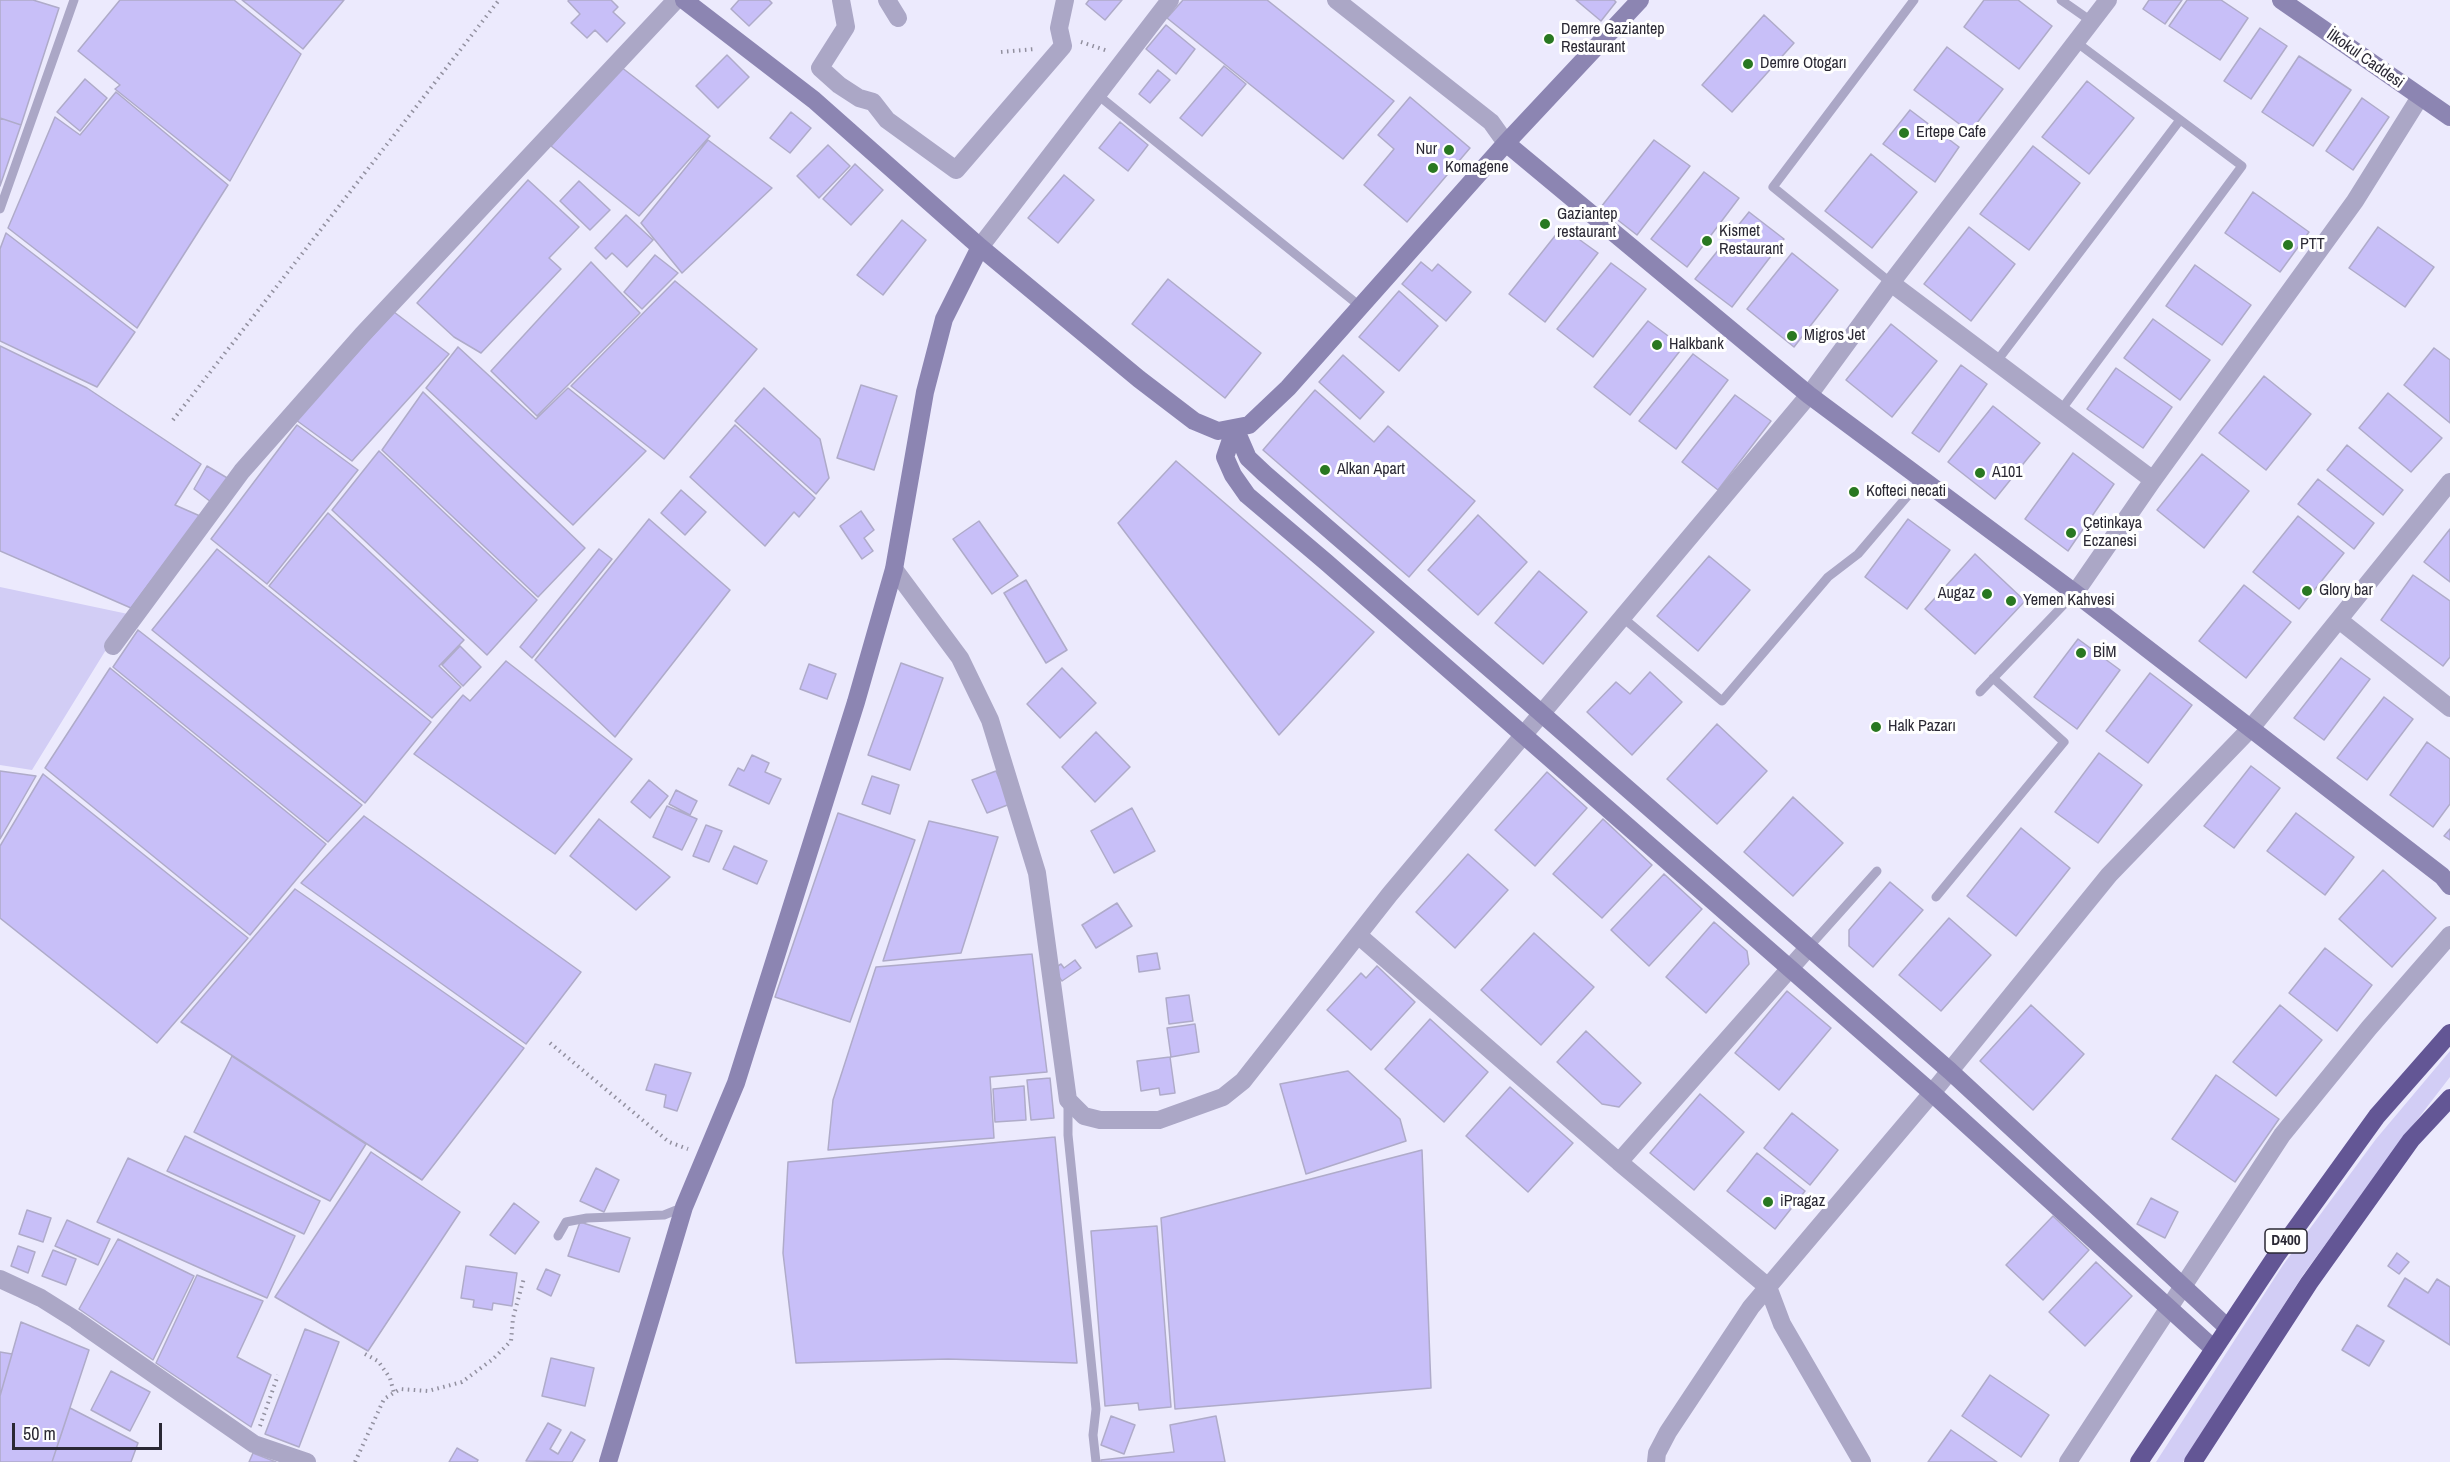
<!DOCTYPE html>
<meta charset="utf-8">
<style>
body{margin:0}
#map{position:relative;width:2450px;height:1462px;overflow:hidden;background:#eceafd;font-family:"Archivo Narrow",sans-serif}
canvas{display:block}
.scale{position:absolute;left:12px;top:1423px;width:150px;height:27px;box-sizing:border-box;border:3px solid #2a2834;border-top:0;padding-left:8px;font-size:18px;line-height:21px;white-space:nowrap;color:#2a2834;-webkit-text-stroke:4px #fff;paint-order:stroke}
</style>
<div id="map">
<canvas width="2450" height="1462"></canvas>
<div class="scale">50 m</div>
</div>
<script>
const c = document.querySelector('canvas').getContext('2d');
c.lineJoin = 'round';
function paint(path, color) {
  c.fillStyle = color;
  c.fill(path, 'evenodd');
}
function shape(rows) {
  const path = new Path2D();
  for (const r of rows) {
    path.moveTo(r[0], r[1]);
    for (let i = 2; i < r.length; i += 2) path.lineTo(r[i], r[i + 1]);
  }
  return path;
}
function stroke(path, color, width, dash) {
  c.strokeStyle = color;
  c.lineWidth = width;
  c.lineCap = dash ? 'butt' : 'round';
  c.setLineDash(dash || []);
  c.stroke(path);
}
function write(font, color, halo, rows, align = 'center') {
  c.font = font + ' "Archivo Narrow",sans-serif';
  c.lineWidth = 6;
  c.setLineDash([]);
  c.textBaseline = 'middle';
  c.strokeStyle = halo;
  c.fillStyle = color;
  for (const [text, x, y, turn = 0] of rows) {
    c.save();
    c.translate(x, y);
    c.rotate((+turn || 0) * Math.PI / 180);
    c.textAlign = isNaN(turn) ? turn : align;
    if (halo) c.strokeText(text, 0, 0);
    c.fillText(text, 0, 0);
    c.restore();
  }
}
paint(shape([
 [0,587,128,614,32,770,0,765],
 [2450,1051,2450,1077,2394,1150,2303,1275,2183,1462,2156,1462,2283,1265,2376,1139]
]), '#d2cdf5');
const building = shape([
 [0,0,33,0,59,8,21,125,0,118,0,0],
 [120,0,234,0,301,54,230,181,115,89,120,85,78,51,120,0],
 [242,0,344,0,303,49,242,0],
 [569,0,611,0,618,7,613,12,625,23,607,42,595,30,587,38,571,23,580,14,568,1,569,0],
 [739,0,769,0,772,3,749,26,731,9,739,0],
 [1089,0,1122,0,1105,20,1086,4,1089,0],
 [1183,0,1267,0,1394,101,1343,159,1167,18,1183,0],
 [1576,0,1614,0,1616,2,1601,21,1576,0],
 [1984,0,2018,0,2052,26,2019,69,1964,27,1984,0],
 [2149,0,2182,0,2165,24,2143,9,2149,0],
 [2187,0,2221,0,2248,18,2220,60,2169,26,2187,0],
 [1764,15,1794,43,1732,112,1702,85,1764,15],
 [1166,25,1195,49,1176,74,1146,49,1166,25],
 [2260,28,2287,46,2251,99,2224,81,2260,28],
 [1947,47,2003,89,1970,132,1914,90,1947,47],
 [727,55,749,77,718,108,696,86,727,55],
 [2299,56,2351,90,2313,146,2262,112,2299,56],
 [1224,66,1246,84,1202,136,1180,118,1224,66],
 [621,67,710,136,639,216,551,146,621,67],
 [1158,70,1170,80,1150,103,1139,94,1158,70],
 [85,79,107,98,80,131,57,112,85,79],
 [2087,81,2134,118,2089,174,2042,137,2087,81],
 [116,92,228,185,137,328,8,228,55,117,80,135,116,92],
 [1410,97,1470,148,1407,222,1364,185,1394,149,1378,135,1410,97],
 [2362,98,2389,117,2353,170,2326,151,2362,98],
 [1910,110,1959,147,1935,182,1883,144,1910,110],
 [791,112,811,128,790,153,770,138,791,112],
 [0,118,21,125,0,186,0,118],
 [1120,122,1148,145,1128,171,1099,148,1120,122],
 [708,140,772,188,682,273,641,223,708,140],
 [1654,140,1690,166,1637,235,1601,207,1654,140],
 [828,145,850,166,819,198,797,176,828,145],
 [2033,146,2080,183,2029,250,1980,214,2033,146],
 [1871,154,1917,192,1872,248,1825,211,1871,154],
 [855,164,883,190,851,225,823,199,855,164],
 [1704,172,1739,198,1687,267,1651,239,1704,172],
 [1064,175,1094,200,1058,243,1028,218,1064,175],
 [528,180,579,227,549,258,561,269,481,353,454,337,417,303,528,180],
 [579,181,610,210,590,230,560,201,579,181],
 [2253,192,2309,232,2280,272,2225,233,2253,192],
 [1749,212,1784,239,1732,307,1695,279,1749,212],
 [626,215,653,240,627,267,612,253,606,259,595,248,626,215],
 [902,220,926,240,883,295,857,275,902,220],
 [1562,227,1598,253,1545,322,1509,294,1562,227],
 [1969,227,2015,264,1971,321,1924,284,1969,227],
 [2378,227,2434,267,2405,307,2349,268,2378,227],
 [6,233,135,332,97,387,0,341,0,249,6,233],
 [1792,253,1838,290,1794,347,1747,309,1792,253],
 [655,255,678,273,642,309,624,292,655,255],
 [591,262,640,313,537,416,491,371,591,262],
 [1421,262,1432,271,1438,264,1471,292,1446,321,1402,284,1421,262],
 [1611,263,1646,289,1593,357,1557,329,1611,263],
 [2195,265,2251,305,2222,345,2166,306,2195,265],
 [1168,279,1261,353,1225,398,1132,324,1168,279],
 [675,281,757,349,664,459,571,386,675,281],
 [1399,291,1438,326,1399,371,1359,337,1399,291],
 [394,312,449,354,352,461,296,420,394,312],
 [2153,319,2210,360,2180,400,2124,358,2153,319],
 [1648,321,1683,347,1630,415,1594,387,1648,321],
 [1891,324,1937,361,1892,417,1846,380,1891,324],
 [0,346,87,388,201,464,175,505,200,516,131,608,0,551,0,346],
 [458,347,536,419,568,388,646,451,573,525,426,388,458,347],
 [2434,348,2450,360,2450,423,2404,385,2434,348],
 [1693,354,1728,380,1676,449,1639,421,1693,354],
 [1343,355,1384,392,1360,419,1319,382,1343,355],
 [1961,365,1987,384,1939,452,1912,433,1961,365],
 [2116,368,2172,407,2143,448,2087,409,2116,368],
 [2264,376,2311,414,2266,470,2219,433,2264,376],
 [861,385,897,396,874,470,837,458,861,385],
 [764,388,820,439,829,478,816,494,735,421,764,388],
 [1315,390,1374,442,1388,426,1475,501,1409,577,1263,450,1315,390],
 [423,392,585,548,538,597,382,450,423,392],
 [2388,393,2442,438,2411,472,2359,428,2388,393],
 [1735,395,1771,421,1718,490,1682,462,1735,395],
 [1993,406,2040,443,1995,499,1948,462,1993,406],
 [297,425,358,470,267,584,211,539,297,425],
 [735,425,815,498,799,517,794,512,765,546,690,477,735,425],
 [2347,445,2403,490,2383,515,2327,470,2347,445],
 [379,451,537,600,487,655,332,510,379,451],
 [2073,453,2114,484,2068,551,2025,519,2073,453],
 [2202,454,2249,491,2204,548,2157,510,2202,454],
 [1176,461,1374,632,1279,735,1118,523,1176,461],
 [207,466,229,479,211,502,194,489,207,466],
 [2318,479,2374,523,2354,549,2298,504,2318,479],
 [681,490,706,512,685,535,661,513,681,490],
 [861,511,874,530,864,538,873,551,862,559,840,526,861,511],
 [328,513,464,640,439,666,461,687,432,718,269,586,328,513],
 [1478,515,1527,562,1478,615,1428,570,1478,515],
 [2298,516,2344,553,2299,609,2253,572,2298,516],
 [649,519,730,590,615,737,535,660,649,519],
 [1908,519,1950,550,1907,609,1865,577,1908,519],
 [979,521,1018,576,992,594,953,539,979,521],
 [2450,529,2450,582,2424,562,2450,529],
 [217,549,431,722,365,803,152,630,217,549],
 [599,549,612,559,532,658,520,647,599,549],
 [1975,554,2025,601,1975,654,1925,609,1975,554],
 [1709,556,1750,590,1698,651,1657,616,1709,556],
 [1539,571,1587,612,1543,664,1495,623,1539,571],
 [2413,575,2450,601,2450,657,2443,666,2381,620,2413,575],
 [1026,580,1067,650,1046,663,1004,593,1026,580],
 [2244,585,2291,622,2246,678,2199,641,2244,585],
 [138,630,362,805,328,842,113,667,138,630],
 [2078,639,2120,670,2077,729,2034,697,2078,639],
 [460,646,481,667,463,686,442,665,460,646],
 [2341,658,2370,679,2324,740,2294,718,2341,658],
 [506,661,632,759,555,854,414,754,463,695,470,701,506,661],
 [901,663,943,678,910,770,868,755,901,663],
 [809,664,836,674,827,699,800,689,809,664],
 [110,668,326,844,250,935,45,768,110,668],
 [1062,668,1096,703,1060,738,1027,704,1062,668],
 [1650,672,1682,702,1632,755,1587,712,1616,682,1630,694,1650,672],
 [2150,673,2192,705,2148,763,2106,731,2150,673],
 [2384,697,2413,719,2367,780,2337,758,2384,697],
 [1717,724,1767,771,1717,824,1667,779,1717,724],
 [1096,732,1130,767,1095,802,1062,767,1096,732],
 [2427,742,2450,759,2450,804,2433,827,2390,795,2427,742],
 [2099,753,2142,785,2098,843,2055,812,2099,753],
 [752,755,769,763,765,772,781,779,769,804,729,785,738,768,744,771,752,755],
 [2251,766,2280,788,2234,848,2204,826,2251,766],
 [0,771,36,776,0,839,0,771],
 [996,771,1010,804,987,813,972,780,996,771],
 [1547,772,1587,808,1535,866,1495,830,1547,772],
 [43,774,248,938,157,1043,0,918,0,846,43,774],
 [872,776,899,785,890,814,862,804,872,776],
 [649,780,668,796,650,818,631,802,649,780],
 [676,790,697,801,690,815,669,804,676,790],
 [1793,797,1843,843,1793,896,1744,852,1793,797],
 [667,806,697,819,682,850,653,837,667,806],
 [1132,808,1155,851,1114,873,1091,831,1132,808],
 [838,813,915,840,850,1022,775,997,838,813],
 [2296,813,2354,857,2325,895,2267,851,2296,813],
 [364,816,581,972,526,1044,301,883,364,816],
 [599,819,670,877,636,910,570,856,599,819],
 [1603,819,1652,865,1602,918,1553,874,1603,819],
 [929,821,998,837,961,953,883,961,929,821],
 [706,825,722,831,709,862,693,856,706,825],
 [2021,828,2070,868,2016,936,1967,896,2021,828],
 [2450,829,2450,840,2444,836,2450,829],
 [734,846,767,861,757,884,723,869,734,846],
 [1468,854,1508,890,1455,948,1416,912,1468,854],
 [2383,870,2436,918,2392,967,2339,919,2383,870],
 [1664,874,1702,909,1649,966,1611,930,1664,874],
 [1890,882,1923,910,1873,967,1849,946,1849,930,1890,882],
 [295,889,524,1048,422,1180,181,1022,295,889],
 [1117,903,1132,926,1096,948,1082,925,1117,903],
 [1949,918,1991,955,1941,1011,1899,975,1949,918],
 [1714,922,1747,951,1749,964,1706,1013,1666,977,1714,922],
 [1534,933,1594,987,1541,1045,1481,990,1534,933],
 [2325,948,2372,985,2337,1031,2289,993,2325,948],
 [1157,953,1160,969,1139,972,1137,956,1157,953],
 [1032,954,1047,1072,990,1077,994,1138,828,1150,833,1100,876,967,1032,954],
 [1075,960,1081,968,1062,981,1053,969,1061,964,1064,968,1075,960],
 [1377,966,1415,1002,1371,1050,1327,1010,1361,973,1366,978,1377,966],
 [1787,991,1831,1028,1779,1090,1735,1053,1787,991],
 [1189,995,1193,1021,1169,1024,1166,998,1189,995],
 [2031,1005,2084,1054,2033,1110,1980,1061,2031,1005],
 [2280,1005,2322,1040,2276,1096,2233,1062,2280,1005],
 [1430,1019,1488,1072,1444,1122,1385,1069,1430,1019],
 [1195,1024,1199,1052,1171,1057,1167,1028,1195,1024],
 [1586,1031,1641,1083,1619,1107,1602,1104,1557,1062,1586,1031],
 [232,1056,366,1144,330,1201,194,1132,232,1056],
 [1170,1057,1175,1093,1160,1095,1159,1088,1141,1091,1137,1061,1170,1057],
 [655,1064,691,1073,677,1111,664,1107,666,1095,646,1090,655,1064],
 [1348,1071,1400,1119,1406,1141,1306,1174,1280,1084,1348,1071],
 [2216,1075,2279,1119,2235,1182,2172,1139,2216,1075],
 [1050,1078,1054,1118,1031,1120,1027,1080,1050,1078],
 [1024,1086,1026,1120,995,1122,993,1089,1024,1086],
 [1510,1087,1573,1143,1528,1192,1466,1136,1510,1087],
 [1700,1094,1744,1132,1694,1190,1650,1153,1700,1094],
 [1792,1113,1838,1150,1810,1185,1764,1148,1792,1113],
 [185,1136,320,1201,304,1234,167,1171,185,1136],
 [1055,1137,1077,1363,948,1359,796,1363,783,1253,788,1162,1055,1137],
 [1422,1150,1431,1388,1175,1409,1161,1218,1422,1150],
 [371,1152,460,1212,368,1351,275,1297,371,1152],
 [1757,1153,1805,1191,1775,1229,1727,1191,1757,1153],
 [128,1158,295,1236,267,1298,97,1222,128,1158],
 [596,1168,619,1180,604,1212,580,1201,596,1168],
 [2151,1198,2178,1212,2165,1238,2137,1224,2151,1198],
 [514,1203,539,1222,515,1254,490,1235,514,1203],
 [27,1210,51,1218,43,1242,19,1234,27,1210],
 [2053,1216,2089,1250,2043,1300,2006,1265,2053,1216],
 [67,1220,110,1239,98,1265,55,1246,67,1220],
 [580,1222,630,1238,619,1272,568,1256,580,1222],
 [1157,1226,1171,1407,1139,1410,1138,1403,1105,1406,1091,1231,1157,1226],
 [118,1239,194,1276,153,1360,79,1309,118,1239],
 [18,1246,35,1252,28,1273,11,1266,18,1246],
 [53,1250,76,1259,66,1285,42,1276,53,1250],
 [2397,1253,2409,1262,2399,1274,2388,1266,2397,1253],
 [2096,1262,2132,1296,2085,1346,2049,1312,2096,1262],
 [466,1266,517,1273,512,1306,493,1303,492,1310,473,1307,474,1300,461,1298,466,1266],
 [546,1269,560,1275,551,1296,537,1289,546,1269],
 [197,1275,263,1301,237,1357,271,1375,251,1427,156,1363,197,1275],
 [2405,1278,2428,1293,2437,1279,2450,1287,2450,1345,2388,1306,2405,1278],
 [21,1322,89,1350,52,1462,0,1462,0,1396,21,1322],
 [2357,1325,2384,1341,2369,1366,2342,1350,2357,1325],
 [305,1329,339,1342,299,1447,265,1434,305,1329],
 [0,1352,12,1354,0,1396,0,1352],
 [551,1358,594,1368,585,1406,542,1396,551,1358],
 [111,1371,150,1392,130,1431,91,1410,111,1371],
 [1990,1375,2049,1415,2021,1457,1962,1416,1990,1375],
 [70,1408,138,1443,131,1462,52,1462,70,1408],
 [1111,1416,1135,1425,1124,1454,1101,1445,1111,1416],
 [1216,1416,1225,1462,1101,1462,1101,1460,1174,1452,1170,1425,1216,1416],
 [548,1423,561,1430,550,1449,558,1454,571,1432,585,1440,572,1462,526,1461,548,1423],
 [1951,1430,1997,1462,1928,1462,1951,1430],
 [457,1448,478,1460,477,1462,449,1462,457,1448],
 [253,1453,276,1462,249,1462,253,1453]
]);
paint(building, '#c8bff8');
stroke(building, '#afabc9', 1.5);
stroke(shape([
 [1081,42,1108,51],
 [1001,52,1035,49],
 [173,420,499,0],
 [550,1043,669,1142,688,1149],
 [365,1354,378,1361,390,1378,394,1393],
 [260,1426,278,1375],
 [355,1462,384,1399,400,1389,428,1391,462,1382,493,1359,511,1341,513,1318,524,1278]
]), '#92909f', 4, [1.5, 4.5]);
stroke(shape([
 [2061,0,2091,21],
 [1099,96,1361,307],
 [0,209,74,0],
 [1891,283,1773,187,1914,0],
 [1997,361,2180,120],
 [2061,410,2242,166,2076,42],
 [1622,617,1722,701,1828,577,1858,554,1922,479],
 [1980,692,2075,593],
 [1936,897,2064,742,1993,678],
 [1808,948,1877,871],
 [1068,1103,1068,1135,1096,1409,1093,1435,1096,1462],
 [558,1236,566,1222,587,1218,664,1215,684,1207]
]), '#aba7c6', 9);
stroke(shape([
 [841,0,846,27,820,68,839,85,859,98,873,102,887,120,956,170,1063,46,1059,28,1065,0],
 [887,0,898,18],
 [1336,0,1491,122,1506,143],
 [980,247,1170,0],
 [1891,283,2153,480],
 [894,569,960,658,990,720,1037,873,1068,1100,1084,1116,1100,1120,1159,1120,1223,1097,1243,1081,1390,894,1809,395,1891,283,2108,0],
 [2075,593,2153,480,2355,201,2420,97],
 [2339,620,2450,708],
 [113,646,242,471,362,335,676,0],
 [1358,935,1619,1162,1808,948],
 [1619,1162,1768,1287,1782,1324,1862,1462],
 [0,1279,41,1298,76,1320,254,1444,307,1462],
 [1656,1462,1657,1453,1668,1432,1751,1307,1932,1093,2109,875,2251,728,2450,482],
 [2068,1462,2282,1135,2369,1028,2450,935]
]), '#aba7c6', 18);
stroke(shape([
 [684,0,814,100,980,247,1139,379,1194,421,1218,431,1249,425,1288,388,1506,143,1640,0],
 [2281,0,2450,117],
 [1506,143,1809,395,2075,593,2442,876,2450,886],
 [1235,428,1225,457,1233,475,1247,495,1326,562,1932,1093,2214,1349],
 [1235,428,1248,458,1265,474,1541,713,1950,1071,2228,1328],
 [608,1462,684,1207,736,1083,856,702,894,569,925,392,944,319,980,247]
]), '#8c85b2', 18);
stroke(shape([
 [2139,1462,2276,1256,2377,1116,2450,1033],
 [2193,1462,2309,1283,2411,1140,2450,1098]
]), '#635695', 18);
for (const [x, y, r, color] of [
 [1549,39,6,"#297821"],
 [1748,64,6,"#297821"],
 [1904,133,6,"#297821"],
 [1449,150,6,"#297821"],
 [1433,168,6,"#297821"],
 [1545,224,6,"#297821"],
 [1707,241,6,"#297821"],
 [2288,245,6,"#297821"],
 [1792,336,6,"#297821"],
 [1657,345,6,"#297821"],
 [1325,470,6,"#297821"],
 [1980,473,6,"#297821"],
 [1854,492,6,"#297821"],
 [2071,533,6,"#297821"],
 [2307,591,6,"#297821"],
 [1987,594,6,"#297821"],
 [2011,601,6,"#297821"],
 [2081,653,6,"#297821"],
 [1876,727,6,"#297821"],
 [1768,1202,6,"#297821"]
]) {
  const dot = new Path2D();
  dot.arc(x, y, r, 0, 2 * Math.PI);
  c.fillStyle = color;
  c.fill(dot);
  stroke(dot, '#fff', 2);
}
for (const [x, y, w] of [
 [2286,1241,42]
]) {
  const box = new Path2D();
  box.roundRect(x - w / 2, y - 12, w, 24, 4.5);
  c.fillStyle = '#fff';
  c.fill(box);
  stroke(box, '#2a2834', 1.5);
}
write('bold 15px', '#2a2834', null, [
 ["D400",2286,1241]
]);
write('16px', '#2a2834', '#fff', [
 ["Demre Gaziantep",1561,30],
 ["Restaurant",1561,48],
 ["Demre Otogarı",1760,64],
 ["Ertepe Cafe",1916,133],
 ["Nur",1437,150,"right"],
 ["Komagene",1445,168],
 ["Gaziantep",1557,215],
 ["restaurant",1557,233],
 ["Kismet",1719,232],
 ["Restaurant",1719,250],
 ["PTT",2300,245],
 ["Migros Jet",1804,336],
 ["Halkbank",1669,345],
 ["Alkan Apart",1337,470],
 ["A101",1992,473],
 ["Kofteci necati",1866,492],
 ["Çetinkaya",2083,524],
 ["Eczanesi",2083,542],
 ["Glory bar",2319,591],
 ["Augaz",1975,594,"right"],
 ["Yemen Kahvesi",2023,601],
 ["BİM",2093,653],
 ["Halk Pazarı",1888,727],
 ["iPragaz",1780,1202]
], 'left');
write('16px', '#2a2834', '#fff', [
 ["İlkokul Caddesi",2365,59,35]
]);
</script>
